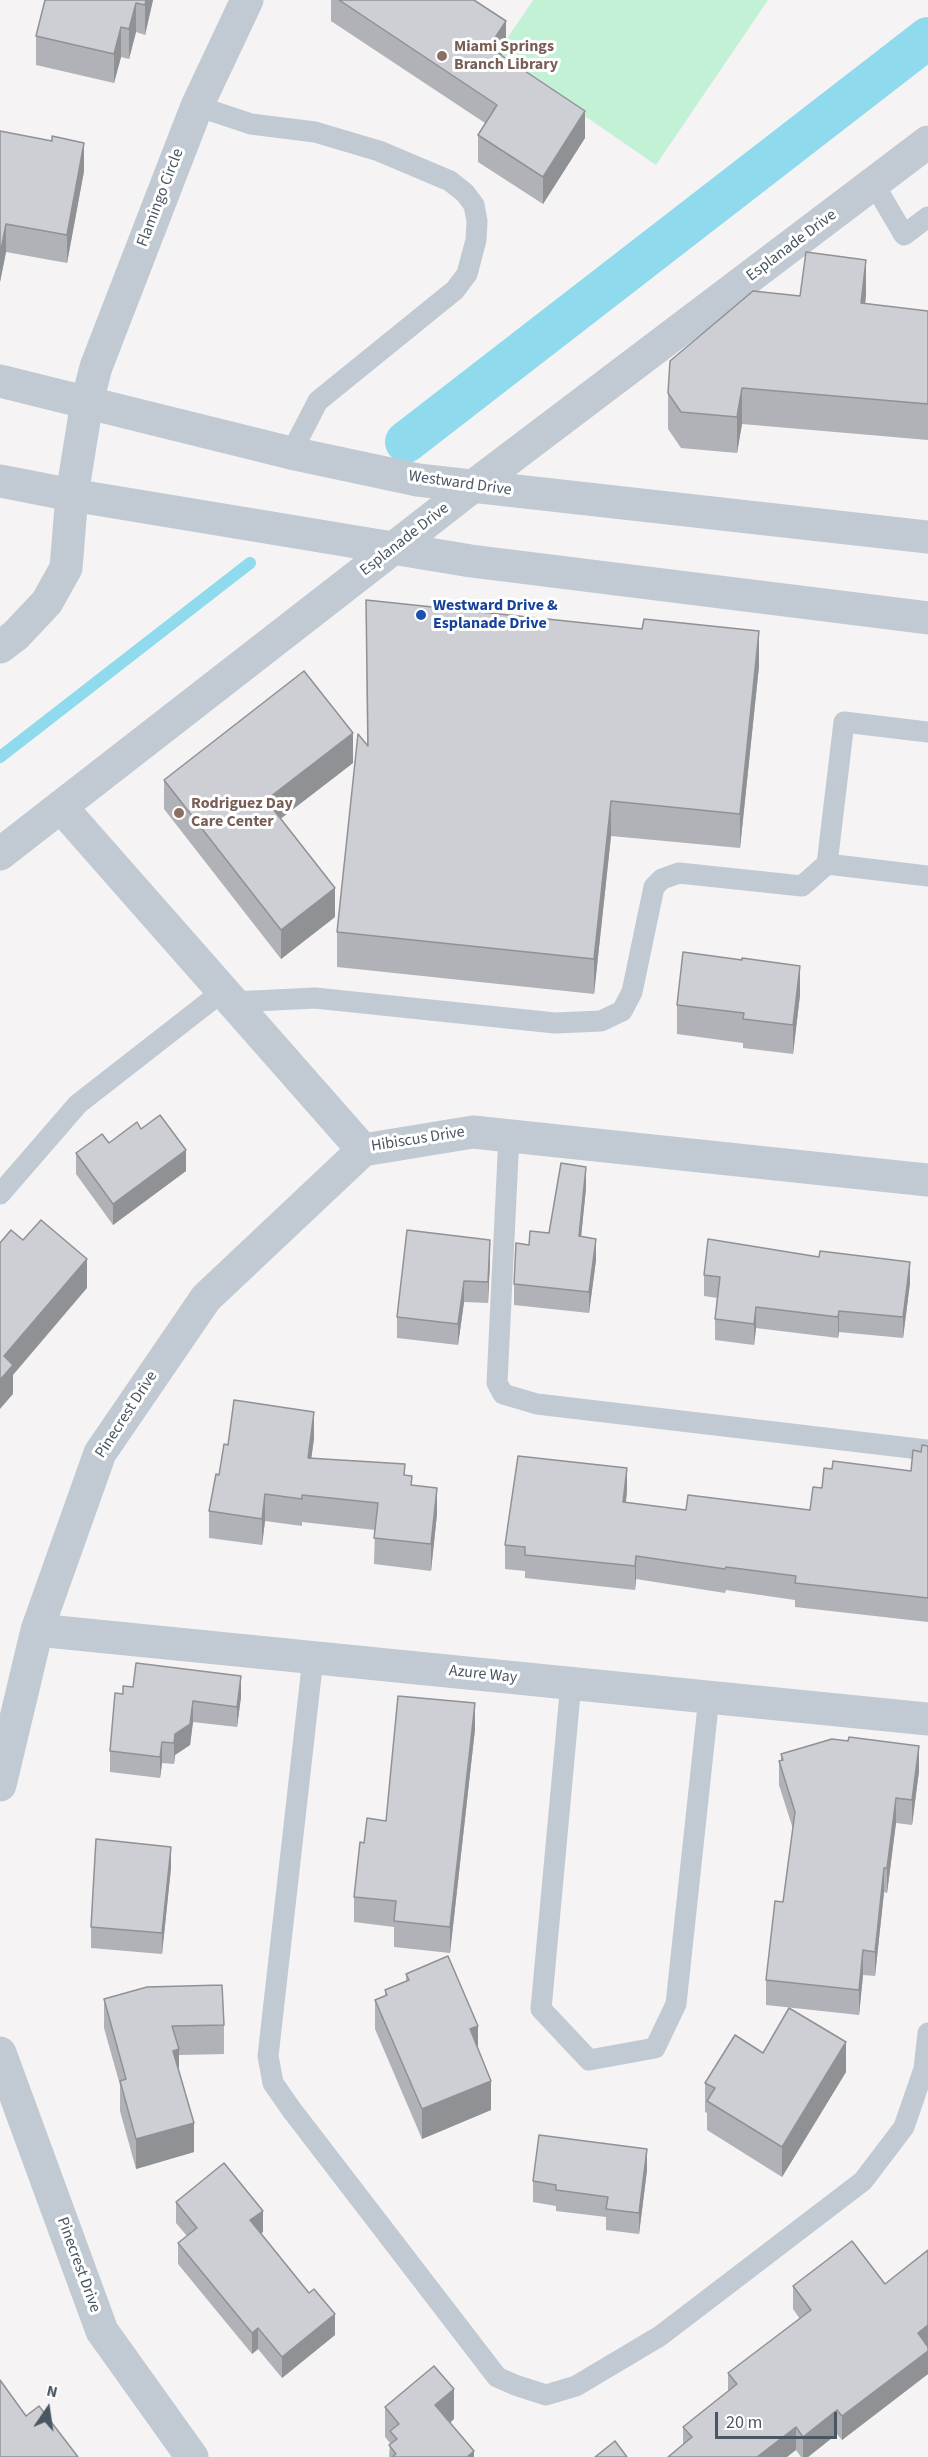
<!DOCTYPE html>
<style>
body{margin:0}
#map{position:relative;width:928px;height:2457px;overflow:hidden;background:#f5f3f3;font-family:"Source Sans 3",sans-serif}
canvas{display:block}
.north{position:absolute;left:18px;top:2379px;width:60px;height:60px;-webkit-text-stroke:4px #fff;paint-order:stroke;rotate:13deg;font-size:16px;font-weight:700;line-height:24px;text-align:center;color:#4a5661}
.north::after{content:'';display:block;margin:auto;width:21px;height:27px;background:#4a5661;clip-path:polygon(50% 0,100% 100%,50% 72%,0 100%)}
.scale{position:absolute;left:715px;top:2412px;width:122px;height:27px;box-sizing:border-box;border:3px solid #4a5661;border-top:0;padding-left:8px;font-size:18px;line-height:21px;white-space:nowrap;color:#4a5661;-webkit-text-stroke:4px #fff;paint-order:stroke}
</style>
<div id="map">
<canvas width="928" height="2457"></canvas>
<div class="north">N</div>
<div class="scale">20 m</div>
</div>
<script>
const c = document.querySelector('canvas').getContext('2d');
c.lineJoin = 'round';
function paint(path, color) {
  c.fillStyle = color;
  c.fill(path, 'evenodd');
}
function shape(rows) {
  const path = new Path2D();
  for (const r of rows) {
    path.moveTo(r[0], r[1]);
    for (let i = 2; i < r.length; i += 2) path.lineTo(r[i], r[i + 1]);
  }
  return path;
}
function stroke(path, color, width, dash) {
  c.strokeStyle = color;
  c.lineWidth = width;
  c.lineCap = dash ? 'butt' : 'round';
  c.setLineDash(dash || []);
  c.stroke(path);
}
function write(font, color, halo, rows, align = 'center') {
  c.font = font + ' "Source Sans 3",sans-serif';
  c.lineWidth = 6;
  c.setLineDash([]);
  c.textBaseline = 'middle';
  c.strokeStyle = halo;
  c.fillStyle = color;
  for (const [text, x, y, turn = 0] of rows) {
    c.save();
    c.translate(x, y);
    c.rotate((+turn || 0) * Math.PI / 180);
    c.textAlign = isNaN(turn) ? turn : align;
    if (halo) c.strokeText(text, 0, 0);
    c.fillText(text, 0, 0);
    c.restore();
  }
}
paint(shape([
 [533,0,768,0,656,165,496,55]
]), '#c3f1d5');
stroke(shape([
 [0,757,250,563]
]), '#90daee', 12);
stroke(shape([
 [406,442,928,38]
]), '#90daee', 42);
stroke(shape([
 [197,106,251,124,315,132,379,151,450,181,465,193,474,205,477,221,476,240,467,274,455,290,318,401,291,453],
 [874,184,904,235,928,217],
 [928,732,844,722,827,864,928,876],
 [233,1002,315,998,555,1023,601,1021,622,1011,632,992,654,887,662,879,679,873,802,886,827,864],
 [509,1135,497,1383,503,1394,537,1404,928,1450],
 [0,1194,78,1104,223,991],
 [313,1658,268,2056,273,2083,291,2109,497,2377,515,2385,546,2395,576,2386,660,2336,863,2181,904,2127,924,2069,928,2033],
 [571,1683,541,2009,589,2060,655,2048,676,2004,709,1697]
]), '#c1cad2', 21);
stroke(shape([
 [0,647,16,635,47,602,66,568,72,495,87,402,96,367,197,106,247,0],
 [61,807,363,1150,473,1132,928,1180],
 [0,854,472,487,928,142],
 [37,1630,928,1719],
 [0,1785,37,1630,100,1453,206,1298,363,1150],
 [0,2053,102,2331,192,2457]
]), '#c1cad2', 33);
stroke(shape([
 [0,381,291,453,418,480,928,537],
 [0,481,72,495,471,561,928,618]
]), '#c1cad2', 33);
paint(shape([
 [45,0,153,0,145,35,136,32,129,59,121,57,114,83,36,65,36,36],
 [331,0,474,0,506,48,501,56,585,138,543,204,478,162,478,135,485,123,331,21],
 [0,131,84,171,67,263,6,252,0,282],
 [866,295,865,304,928,311,928,440,742,424,737,453,681,448,668,429,668,393,800,296],
 [366,600,759,666,740,848,611,836,594,994,337,967,337,932,367,746],
 [353,763,280,819,335,917,281,959,164,809,164,780],
 [742,960,800,995,793,1054,743,1048,743,1043,677,1034,677,1005],
 [141,1129,186,1171,113,1225,76,1174,76,1153,109,1143],
 [586,1188,581,1237,596,1260,589,1313,514,1305,514,1284,529,1245,549,1233],
 [490,1261,488,1303,464,1302,458,1345,397,1338,397,1317],
 [704,1275,910,1283,903,1338,839,1332,838,1338,756,1328,754,1345,715,1340,715,1319,717,1298,704,1296],
 [314,1438,311,1458,405,1475,412,1485,437,1514,431,1571,374,1564,375,1530,302,1522,302,1526,265,1521,262,1545,209,1538,209,1511,228,1445],
 [928,1446,928,1622,795,1607,795,1600,726,1590,725,1593,636,1579,635,1590,525,1578,525,1571,505,1569,505,1545,627,1491,626,1502,686,1510,810,1510,832,1469,911,1471,921,1452],
 [123,1694,241,1697,237,1727,193,1722,190,1745,175,1755,174,1764,162,1763,160,1778,110,1772,110,1751],
 [475,1729,450,1953,394,1947,394,1927,354,1922,354,1897,364,1843],
 [781,1754,919,1771,912,1825,896,1823,887,1893,884,1892,875,1976,863,1975,859,2015,766,2005,766,1980,783,1902,793,1829,779,1785,779,1761,781,1760],
 [171,1868,162,1954,91,1948,91,1927],
 [406,1974,478,2048,491,2110,422,2139,375,2029,375,2000,385,1996,385,1990,406,1981],
 [104,1999,224,2025,224,2054,179,2055,179,2072,194,2152,136,2169,120,2111,120,2085,104,2028],
 [763,2053,846,2072,782,2177,707,2130,707,2113,705,2112,705,2083],
 [647,2170,639,2234,606,2230,606,2217,556,2211,556,2206,533,2202,533,2181],
 [176,2202,263,2232,260,2233,335,2335,282,2378,258,2349,252,2354,178,2264,178,2243,187,2236,176,2223],
 [928,2250,928,2374,842,2440,837,2434,808,2457,801,2457,796,2450,683,2444,683,2427,728,2391,728,2373,800,2319,793,2309,793,2286,885,2284],
 [385,2407,454,2419,450,2423,474,2457,389,2457,390,2443,385,2437]
]), '#b0b2b7');
paint(shape([
 [146,0,153,0,145,35,145,5],
 [136,3,136,32,129,59,129,29],
 [506,21,506,48,489,74,489,47],
 [121,27,121,57,114,83,114,54],
 [585,111,585,138,543,204,543,177],
 [84,143,84,171,67,263,67,235],
 [6,224,6,252,0,282,0,254],
 [866,260,866,295,861,339,861,303],
 [742,388,742,424,737,453,737,417],
 [759,631,759,666,740,848,740,814],
 [353,733,353,763,266,830,266,800],
 [611,801,611,836,594,994,594,959],
 [335,888,335,917,281,959,281,930],
 [800,966,800,995,793,1054,793,1025],
 [186,1150,186,1171,113,1225,113,1204],
 [586,1167,586,1188,579,1257,579,1236],
 [596,1239,596,1260,589,1313,589,1292],
 [490,1240,490,1261,488,1303,488,1282],
 [87,1259,87,1288,13,1375,13,1394,0,1409,0,1380,4,1356],
 [910,1262,910,1283,903,1338,903,1317],
 [464,1281,464,1302,458,1345,458,1324],
 [756,1307,756,1328,754,1345,754,1324],
 [839,1311,839,1332,838,1338,838,1317],
 [314,1412,314,1438,308,1484,308,1458],
 [627,1468,627,1491,623,1525,623,1502],
 [437,1488,437,1514,431,1571,431,1544],
 [265,1494,265,1521,262,1545,262,1519],
 [636,1556,636,1579,635,1590,635,1566],
 [241,1676,241,1697,237,1727,237,1707],
 [193,1701,193,1722,190,1745,175,1755,174,1764,174,1743,175,1734],
 [475,1703,475,1729,450,1953,450,1927],
 [162,1742,162,1763,160,1778,160,1757],
 [919,1746,919,1771,912,1825,912,1800],
 [896,1798,896,1823,887,1893,887,1868],
 [171,1847,171,1868,162,1954,162,1933],
 [884,1868,884,1892,875,1976,875,1952],
 [863,1950,863,1975,859,2015,859,1990],
 [478,2026,478,2055,470,2029],
 [846,2042,846,2072,782,2177,782,2147],
 [179,2049,179,2079,173,2051],
 [491,2081,491,2110,422,2139,422,2109],
 [194,2123,194,2152,136,2169,136,2139],
 [647,2149,647,2170,639,2234,639,2213],
 [263,2211,263,2232,250,2241,250,2220],
 [335,2314,335,2335,282,2378,282,2357],
 [928,2325,928,2348,918,2333],
 [258,2328,258,2349,252,2354,252,2333],
 [928,2351,928,2374,842,2440,842,2416],
 [454,2389,454,2419,435,2435,435,2405],
 [837,2410,837,2434,808,2457,803,2457,803,2437],
 [796,2427,796,2450,787,2457,757,2457],
 [474,2451,474,2457,467,2457]
]), '#909195');
const building = shape([
 [45,0,146,0,145,5,136,3,129,29,121,27,114,54,36,36,45,0],
 [339,0,474,0,506,21,489,47,585,111,543,177,478,135,497,105,339,0],
 [0,131,52,141,52,136,84,143,67,235,6,224,0,254,0,131],
 [806,252,866,260,861,303,928,311,928,404,742,388,737,417,681,412,668,393,670,361,753,291,800,296,806,252],
 [366,600,642,629,644,619,759,631,740,814,611,801,594,959,337,932,358,734,368,746,366,600],
 [304,671,353,733,266,800,335,888,281,930,164,780,304,671],
 [683,952,742,960,742,958,800,966,793,1025,743,1019,744,1013,677,1005,683,952],
 [160,1115,186,1150,113,1204,76,1153,102,1134,109,1143,137,1122,141,1129,160,1115],
 [561,1163,586,1167,579,1236,596,1239,589,1292,514,1284,516,1243,529,1245,530,1231,549,1233,561,1163],
 [41,1220,87,1259,4,1356,13,1365,0,1380,0,1243,11,1230,23,1240,41,1220],
 [407,1230,490,1240,488,1282,464,1281,458,1324,397,1317,407,1230],
 [708,1239,819,1257,820,1251,910,1262,903,1317,839,1311,838,1317,756,1307,754,1324,715,1319,720,1277,704,1275,708,1239],
 [234,1400,314,1412,308,1458,405,1464,404,1475,412,1476,411,1485,437,1488,431,1544,374,1538,378,1503,302,1495,302,1499,265,1494,262,1519,209,1511,216,1474,219,1475,224,1444,228,1445,234,1400],
 [922,1445,928,1446,928,1598,795,1583,796,1576,726,1567,725,1569,636,1556,635,1566,525,1555,525,1547,505,1545,518,1456,627,1468,623,1502,686,1510,688,1495,810,1510,813,1487,822,1488,824,1468,832,1469,833,1461,911,1471,913,1450,921,1452,922,1445],
 [136,1663,241,1676,237,1707,193,1701,190,1724,175,1734,174,1743,162,1742,160,1757,110,1751,115,1693,123,1694,123,1686,133,1687,136,1663],
 [398,1696,475,1703,450,1927,394,1921,396,1901,354,1897,360,1842,364,1843,367,1818,386,1821,398,1696],
 [849,1737,919,1746,912,1800,896,1798,887,1868,884,1868,875,1952,863,1950,859,1990,766,1980,775,1901,783,1902,795,1812,779,1761,783,1760,781,1754,832,1739,848,1741,849,1737],
 [96,1839,171,1847,162,1933,91,1927,96,1839],
 [448,1956,478,2026,470,2029,491,2081,422,2109,375,2000,387,1995,385,1990,409,1980,406,1974,448,1956],
 [222,1985,224,2025,172,2026,179,2049,173,2051,194,2123,136,2139,120,2081,126,2079,104,1999,147,1987,222,1985],
 [789,2008,846,2042,782,2147,707,2101,715,2088,705,2083,735,2035,763,2053,789,2008],
 [539,2135,647,2149,639,2213,606,2209,608,2197,556,2190,556,2185,533,2181,539,2135],
 [224,2163,263,2211,250,2220,309,2293,314,2289,335,2314,282,2357,258,2328,252,2333,178,2243,197,2228,176,2202,224,2163],
 [852,2241,885,2284,928,2250,928,2325,918,2333,928,2347,928,2351,842,2416,837,2410,803,2437,796,2427,757,2457,668,2457,692,2437,683,2427,737,2384,728,2373,811,2310,793,2286,852,2241],
 [434,2366,454,2389,435,2405,474,2451,467,2457,392,2457,396,2454,389,2445,397,2439,390,2431,399,2424,385,2407,434,2366],
 [0,2380,26,2416,39,2406,78,2457,0,2457,0,2380],
 [615,2441,627,2457,595,2457,615,2441]
]);
paint(building, '#cdcfd5');
stroke(building, '#909195', 1.5);
for (const [x, y, r, color] of [
 [442,56,6,"#8d6e63"],
 [421,615,6,"#1a4fb4"],
 [179,813,6,"#8d6e63"]
]) {
  const dot = new Path2D();
  dot.arc(x, y, r, 0, 2 * Math.PI);
  c.fillStyle = color;
  c.fill(dot);
  stroke(dot, '#fff', 2);
}
write('bold 16px', '#785e54', '#fff', [
 ["Miami Springs",454,47],
 ["Branch Library",454,65],
 ["Rodriguez Day",191,804],
 ["Care Center",191,822]
], 'left');
write('16px', '#4a5661', '#fff', [
 ["Flamingo Circle",161,198,-69],
 ["Esplanade Drive",792,246,-37],
 ["Westward Drive",460,484,8],
 ["Esplanade Drive",405,540,-38],
 ["Hibiscus Drive",418,1140,-9],
 ["Pinecrest Drive",127,1415,-57],
 ["Azure Way",483,1675,6],
 ["Pinecrest Drive",78,2265,70]
]);
write('bold 16px', '#164399', '#fff', [
 ["Westward Drive &",433,606],
 ["Esplanade Drive",433,624]
], 'left');
</script>
